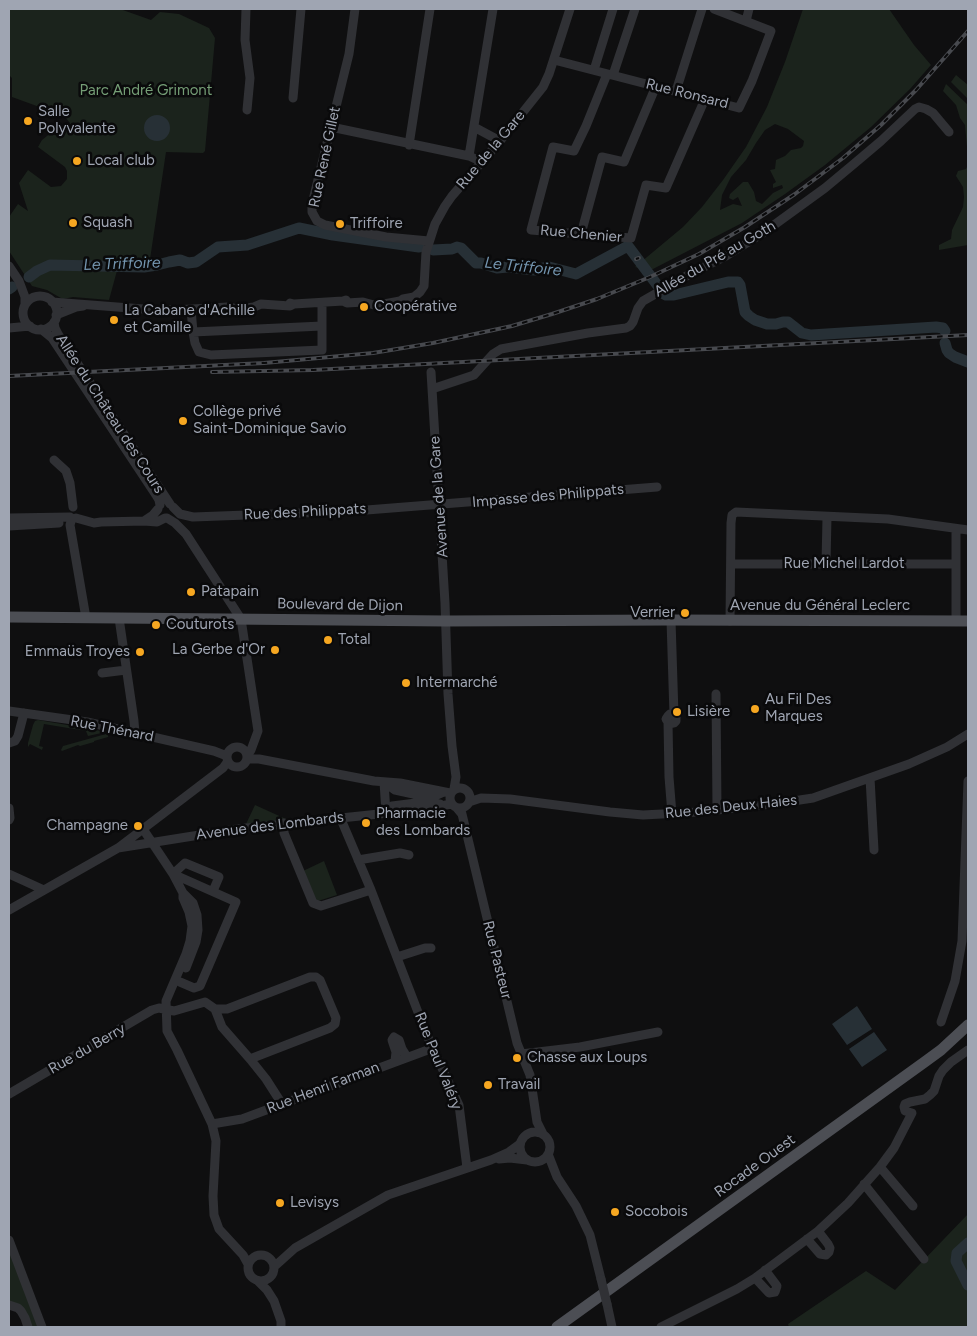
<!DOCTYPE html>
<meta charset="utf-8">
<style>
body{margin:0}
#map{position:relative;width:977px;height:1336px;overflow:hidden;background:#0f0f10;font-family:Figtree,sans-serif}
canvas{display:block}
.frame{position:absolute;inset:0;border:10px solid #9fa5b2;pointer-events:none}
</style>
<div id="map">
<canvas width="977" height="1336"></canvas>
<div class="frame"></div>
</div>
<script>
const c = document.querySelector('canvas').getContext('2d');
c.lineJoin = 'round';
function paint(path, color) {
  c.fillStyle = color;
  c.fill(path, 'evenodd');
}
function shape(rows) {
  const path = new Path2D();
  for (const r of rows) {
    if (r.length === 3) {
      path.moveTo(r[0] + r[2], r[1]);
      path.arc(r[0], r[1], r[2], 0, 2 * Math.PI);
      continue;
    }
    path.moveTo(r[0], r[1]);
    for (let i = 2; i < r.length; i += 2) path.lineTo(r[i], r[i + 1]);
  }
  return path;
}
function stroke(path, color, width, dash) {
  c.strokeStyle = color;
  c.lineWidth = width;
  c.lineCap = dash ? 'butt' : 'round';
  c.setLineDash(dash || []);
  c.stroke(path);
}
function write(font, color, halo, rows, align = 'center') {
  c.font = font + ' Figtree,sans-serif';
  c.lineWidth = 5;
  c.setLineDash([]);
  c.textBaseline = 'middle';
  c.strokeStyle = halo;
  c.fillStyle = color;
  for (const [text, x, y, turn = 0] of rows) {
    c.save();
    c.translate(x, y);
    c.rotate((+turn || 0) * Math.PI / 180);
    c.textAlign = isNaN(turn) ? turn : align;
    if (halo) c.strokeText(text, 0, 0);
    c.fillText(text, 0, 0);
    c.restore();
  }
}
paint(shape([
 [9,9,120,9,151,20,160,12,179,14,209,28,215,38,205,151,203,153,166,152,149,266,118,267,109,300,73,297,63,299,59,297,47,290,32,286,9,251,9,217,18,204,28,211,19,183,28,170,51,187,61,186,67,179,67,171,65,167,38,147,42,140,57,128,60,131,70,123,58,108,51,105,45,109,12,97,12,78,9,75],
 [803,9,889,9,914,45,931,65,910,89,871,127,825,165,785,194,742,223,653,269,646,270,635,267,683,227,702,207,723,180,746,147,767,107,785,62],
 [775,124,788,129,804,141,803,146,801,148,791,150,785,156,776,160,775,169,770,170,776,182,773,184,773,188,782,185,783,188,773,193,762,204,756,201,754,192,748,182,743,182,730,194,729,198,733,200,738,197,742,206,733,204,720,210,722,195,731,177,746,160,756,143,765,130],
 [956,75,968,85,968,99,951,82],
 [946,84,968,105,968,157,967,154,967,147,965,125,960,118,956,105,943,91],
 [968,165,968,245,939,250,939,245,951,239,952,230,963,207,964,197,963,187,956,176,958,171,966,169],
 [38,720,91,729,106,732,88,736,86,731,44,724,39,746,43,747,42,750,30,744,28,747,28,743,33,725,35,721],
 [106,734,108,735,108,737,94,741,94,742,80,746,78,745,62,751,61,750,63,746],
 [255,805,286,819,246,824],
 [324,861,337,895,318,901,316,901,303,871],
 [968,1214,968,1327,789,1327,788,1324,866,1271,895,1290],
 [9,1245,41,1327,31,1327,9,1302]
]), '#1b231c');
paint(shape([
 [157,128,13],
 [857,1006,872,1029,847,1045,832,1024],
 [874,1032,887,1050,862,1067,849,1049]
]), '#273036');
stroke(shape([
 [433,250,452,249,457,247,461,248,476,263,481,263,497,268,508,267,534,270,549,267,576,274,628,246,664,294,666,295,674,295,728,282,738,282,740,285,745,312,749,316,755,320,767,324,776,324,783,322,788,322,802,333,811,335,936,327,943,328,945,331],
 [29,277,37,271,50,265,144,267,157,265,169,262,180,260,188,263,196,262,218,247,247,245,299,228,333,235,419,247],
 [9,289,12,287],
 [945,343,947,350,949,353,955,357,968,362],
 [968,1243,957,1253,956,1261,968,1285]
]), '#273036', 11);
stroke(shape([
 [246,9,245,40,250,78,247,110],
 [355,9,349,54,312,204,312,212,317,221,325,225,386,237,429,241],
 [746,21,749,9],
 [554,60,739,108,752,81,771,31,714,9],
 [594,70,613,9],
 [607,74,586,126,574,151,553,147,531,230,631,238,646,185,666,188,705,99],
 [613,75,635,9],
 [676,91,702,9],
 [293,98,301,9],
 [331,127,469,156,482,162],
 [474,127,500,141],
 [409,145,430,9],
 [469,156,493,9],
 [581,234,602,157,624,162,656,86],
 [9,266,19,281,25,297,25,305],
 [40,313,17],
 [343,301,347,303,363,302,374,305,384,304,400,301,403,299,414,297,420,292,424,286,426,252,435,224,445,206,452,196,500,141,543,87,549,74,570,9],
 [52,302,143,309,174,310,228,307,237,309,254,307,261,304,290,306,294,304],
 [290,303,294,304,343,301,346,300],
 [191,309,193,332,322,326,322,303],
 [56,315,76,307,83,306],
 [54,322,55,328,58,334,170,504],
 [9,328,30,326],
 [41,329,52,338,156,495,159,500,160,505],
 [193,332,195,343,199,352,211,355,322,350,322,326],
 [431,372,445,603,448,694,452,746,456,777,454,789],
 [432,389,474,375,493,354,501,349,588,333,626,328,630,326,633,322,638,308,643,301,690,274,726,256,763,233,825,188,855,163,881,141,915,109,919,107,926,109,933,113,949,132],
 [54,460,66,471,70,483,73,507],
 [173,507,180,514,193,517,354,511,657,487],
 [9,518,70,517],
 [72,518,70,525,86,618],
 [76,518,94,523,101,522,144,521,157,522,165,518],
 [167,518,175,523,186,534,241,619,258,731,251,750,247,756],
 [144,521,153,515,158,509],
 [9,526,59,523],
 [956,529,956,621],
 [731,564,956,564],
 [826,564,827,517],
 [119,618,134,721,135,733],
 [671,620,674,715,676,717,676,721,674,723,670,724,668,722,666,719,668,716,670,714,674,715],
 [730,621,731,523,732,515,736,512,888,519,968,530],
 [102,673,126,670],
 [716,694,717,810],
 [9,711,87,722,122,730,214,751,227,756],
 [668,722,669,777,672,814],
 [9,743,15,741,18,736,24,713],
 [237,757,10],
 [247,759,259,759,374,781,400,783,450,793],
 [870,778,874,850],
 [384,782,395,790,418,795,435,796,444,792],
 [384,782,386,813],
 [460,798,10],
 [469,802,481,798,510,799,610,812,643,815,699,812,780,803,813,798,909,764,947,747,968,734],
 [9,808,10,818,9,820],
 [457,808,462,814,517,1043,530,1075,537,1122,543,1134],
 [388,811,392,806,424,802,440,804],
 [340,817,371,890,426,1033,459,1105,467,1168],
 [284,823,284,833,313,903,321,906,371,890],
 [143,829,173,874,183,893,193,903,197,915,198,930,196,942,186,968],
 [118,848,237,829,426,809,451,804],
 [358,860,400,853,409,855],
 [9,874,44,890],
 [183,893,183,898,189,912,192,926,190,941,186,954,166,1001,167,1031,177,1050,212,1124,216,1141,213,1196,214,1215,219,1229,243,1255,248,1264],
 [9,910,118,848,223,768,228,761],
 [397,957,425,948,431,948],
 [180,982,194,988,200,986,236,902,173,874,185,863,219,877,213,891],
 [215,1009,227,1009,310,977,316,977,320,980,336,1018,335,1024,330,1028,250,1059],
 [941,1022,955,981,962,941,968,781],
 [521,1054,580,1047,658,1032],
 [395,1061,396,1052,392,1040,394,1037,399,1040,402,1049,407,1057],
 [9,1094,152,1010,159,1008,174,1011,205,1002,215,1009,222,1027,250,1059,266,1079,282,1104],
 [212,1124,242,1119,433,1048],
 [535,1147,15],
 [548,1154,557,1177,576,1206,590,1235,601,1279],
 [499,1159,510,1158,527,1160],
 [880,1167,913,1206],
 [864,1184,924,1259],
 [807,1239,820,1254,826,1255,829,1252,830,1248,828,1244,818,1231],
 [9,1240,42,1327],
 [261,1268,13],
 [275,1266,295,1248,388,1195,491,1160,509,1152,520,1144],
 [755,1278,769,1293,775,1292,777,1286,765,1270],
 [258,1281,267,1290,274,1301,281,1321,281,1327],
 [607,1304,612,1327],
 [9,1305,18,1308,21,1311,25,1318,28,1327],
 [661,1327,737,1289,755,1278,818,1231,848,1203,880,1167,894,1148,912,1113,905,1111,904,1107,905,1104,910,1102,925,1099,930,1095,934,1091,939,1076,943,1070,951,1062,968,1050]
]), '#303135', 9);
stroke(shape([
 [9,617,446,621,671,620,968,621],
 [557,1327,926,1061,941,1050,968,1025]
]), '#4c4e54', 11);
const rail = shape([
 [636,259,639,258],
 [212,372,313,370,968,335],
 [9,376,264,363,373,353,433,343,512,326,552,314,597,299,650,277,699,254,745,227,795,194,843,158,881,125,916,90,968,31]
]);
stroke(rail, '#47494e', 4);
stroke(rail, '#0a0a0b', 2, [5.5]);
stroke(shape([
 [601,1279,607,1304]
]), '#303135', 9);
for (const [x, y, r, color] of [
 [28,121,5,"#f6a721"],
 [77,161,5,"#f6a721"],
 [73,223,5,"#f6a721"],
 [340,224,5,"#f6a721"],
 [364,307,5,"#f6a721"],
 [114,320,5,"#f6a721"],
 [183,421,5,"#f6a721"],
 [191,592,5,"#f6a721"],
 [685,613,5,"#f6a721"],
 [156,625,5,"#f6a721"],
 [328,640,5,"#f6a721"],
 [275,650,5,"#f6a721"],
 [140,652,5,"#f6a721"],
 [406,683,5,"#f6a721"],
 [755,709,5,"#f6a721"],
 [677,712,5,"#f6a721"],
 [366,823,5,"#f6a721"],
 [138,826,5,"#f6a721"],
 [517,1058,5,"#f6a721"],
 [488,1085,5,"#f6a721"],
 [280,1203,5,"#f6a721"],
 [615,1212,5,"#f6a721"]
]) {
  const dot = new Path2D();
  dot.arc(x, y, r, 0, 2 * Math.PI);
  c.fillStyle = color;
  c.fill(dot);
  stroke(dot, '#0a0a0b', 2);
}
write('15px', '#759e76', '#0a0a0b', [
 ["Parc André Grimont",146,91]
]);
write('15px', '#9fa5b2', '#0a0a0b', [
 ["Rue Ronsard",687,94,14],
 ["Rue de la Gare",491,150,-50],
 ["Rue René Gillet",325,157,-78],
 ["Rue Chenier",581,234,5],
 ["Allée du Pré au Goth",715,259,-30],
 ["Allée du Château des Cours",110,414,57],
 ["Impasse des Philippats",548,496,-5],
 ["Avenue de la Gare",439,497,-94],
 ["Rue des Philippats",305,512,-3],
 ["Rue Michel Lardot",844,564],
 ["Boulevard de Dijon",340,605,1],
 ["Avenue du Général Leclerc",820,606],
 ["Rue Thénard",112,729,11],
 ["Rue des Deux Haies",731,807,-6],
 ["Avenue des Lombards",270,826,-7],
 ["Rue Pasteur",497,960,76],
 ["Rue du Berry",87,1049,-30],
 ["Rue Paul Valéry",438,1061,68],
 ["Rue Henri Farman",323,1088,-21],
 ["Rocade Ouest",755,1166,-36]
]);
write('15px', '#9fa5b2', '#0a0a0b', [
 ["Salle",38,112],
 ["Polyvalente",38,129],
 ["Local club",87,161],
 ["Squash",83,223],
 ["Triffoire",350,224],
 ["Coopérative",374,307],
 ["La Cabane d'Achille",124,311],
 ["et Camille",124,328],
 ["Collège privé",193,412],
 ["Saint-Dominique Savio",193,429],
 ["Patapain",201,592],
 ["Verrier",675,613,"right"],
 ["Couturots",166,625],
 ["Total",338,640],
 ["La Gerbe d'Or",265,650,"right"],
 ["Emmaüs Troyes",130,652,"right"],
 ["Intermarché",416,683],
 ["Au Fil Des",765,700],
 ["Marques",765,717],
 ["Lisière",687,712],
 ["Pharmacie",376,814],
 ["des Lombards",376,831],
 ["Champagne",128,826,"right"],
 ["Chasse aux Loups",527,1058],
 ["Travail",498,1085],
 ["Levisys",290,1203],
 ["Socobois",625,1212]
], 'left');
write('italic 16px', '#7495af', '#0a0a0b', [
 ["Le Triffoire",122,264,-2],
 ["Le Triffoire",523,267,6]
]);
</script>
